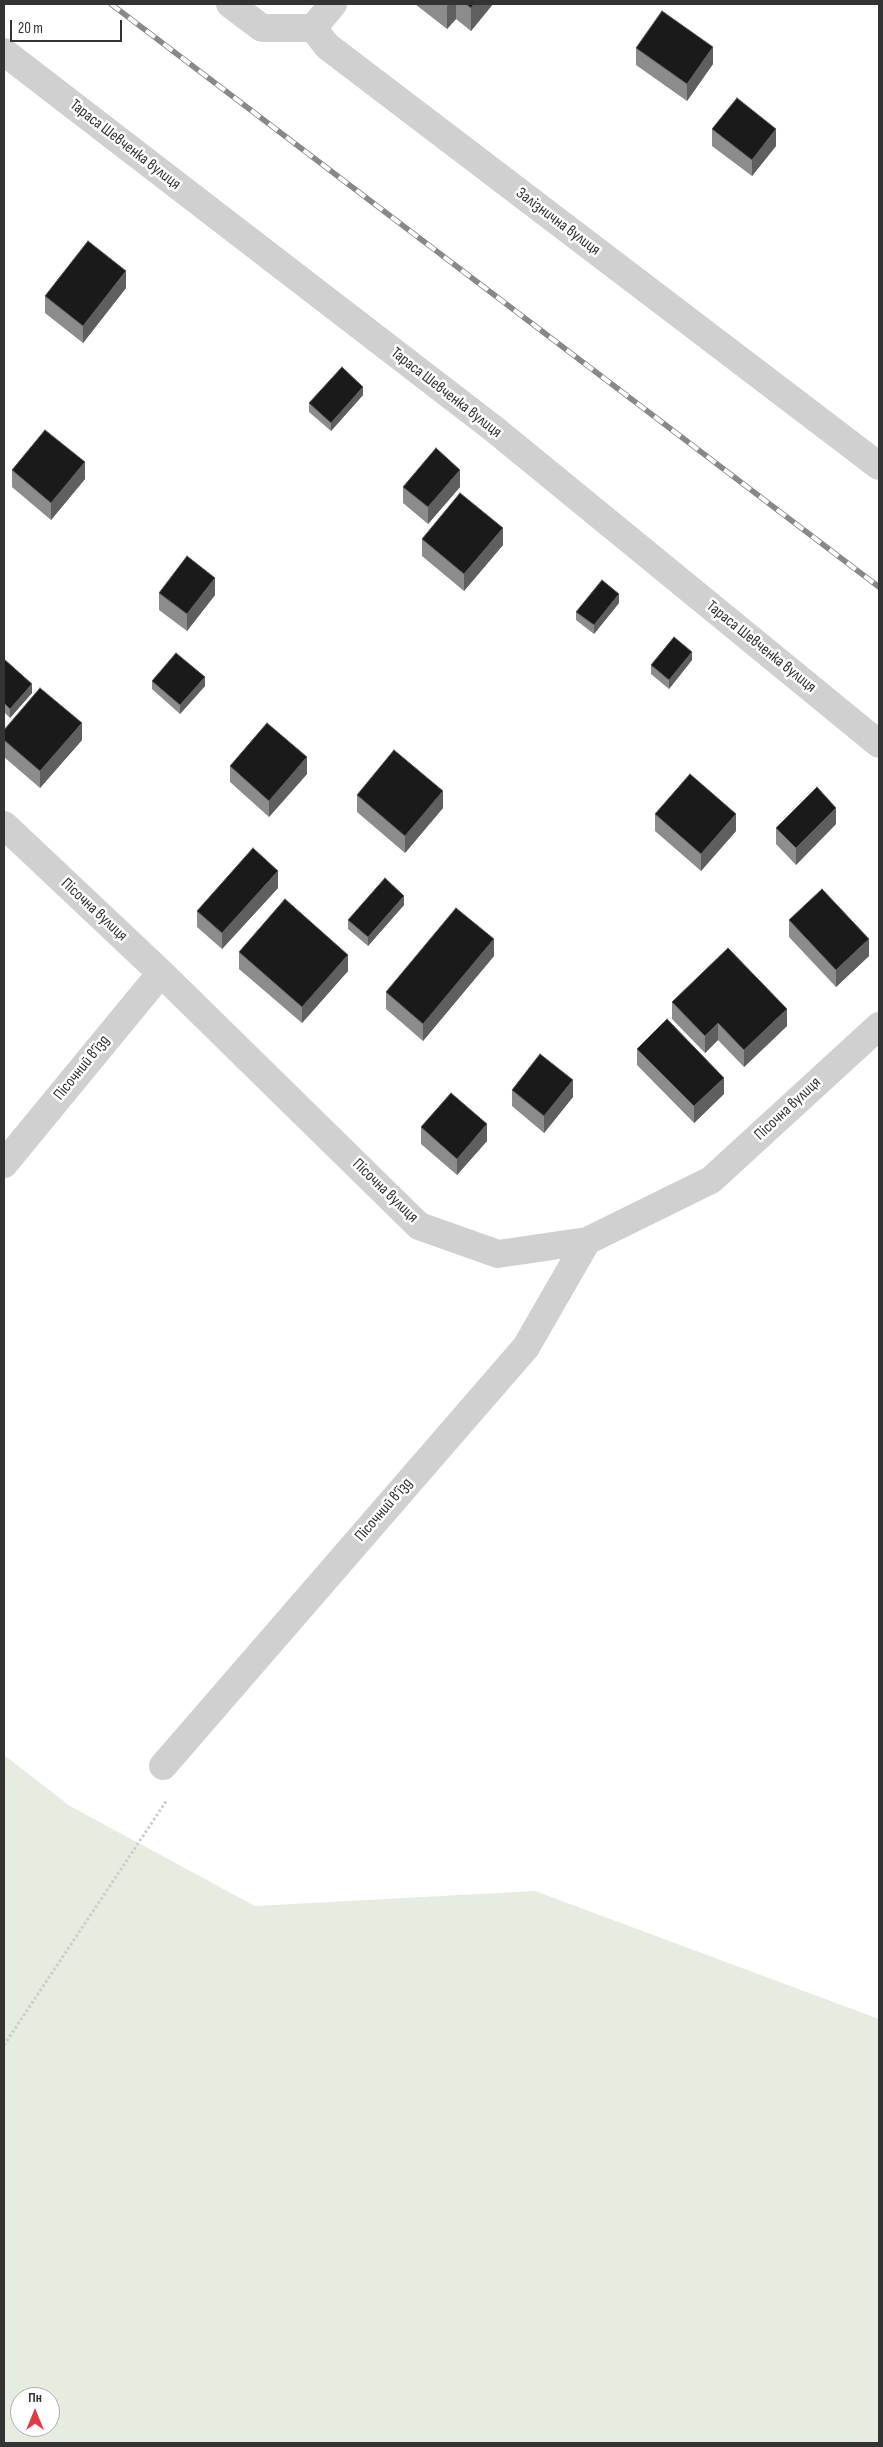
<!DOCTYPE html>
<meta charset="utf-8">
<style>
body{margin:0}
#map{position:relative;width:883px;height:2447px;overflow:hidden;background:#fff;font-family:"Sofia Sans Condensed",sans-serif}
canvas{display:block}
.frame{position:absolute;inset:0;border:5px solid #333;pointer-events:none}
.north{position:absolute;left:10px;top:2387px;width:50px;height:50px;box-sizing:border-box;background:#fff;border:1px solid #adadad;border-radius:50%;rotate:0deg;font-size:14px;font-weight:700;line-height:20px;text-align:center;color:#333}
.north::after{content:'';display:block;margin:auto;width:18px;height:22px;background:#e63946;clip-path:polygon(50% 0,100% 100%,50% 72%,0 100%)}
.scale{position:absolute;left:10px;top:20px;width:112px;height:22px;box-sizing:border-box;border:2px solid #333;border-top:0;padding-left:6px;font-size:15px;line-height:18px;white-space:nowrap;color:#333;-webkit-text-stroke:4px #fff;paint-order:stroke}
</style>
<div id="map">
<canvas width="883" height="2447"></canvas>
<div class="frame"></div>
<div class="north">Пн</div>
<div class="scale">20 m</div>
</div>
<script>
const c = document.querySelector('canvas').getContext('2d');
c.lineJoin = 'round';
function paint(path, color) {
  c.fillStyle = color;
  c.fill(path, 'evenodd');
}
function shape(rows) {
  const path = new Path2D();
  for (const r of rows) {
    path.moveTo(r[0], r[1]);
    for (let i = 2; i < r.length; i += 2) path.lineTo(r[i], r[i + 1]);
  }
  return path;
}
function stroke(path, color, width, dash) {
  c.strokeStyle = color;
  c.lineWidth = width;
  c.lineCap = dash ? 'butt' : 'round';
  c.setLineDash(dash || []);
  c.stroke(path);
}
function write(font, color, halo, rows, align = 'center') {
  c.font = font + ' "Sofia Sans Condensed",sans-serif';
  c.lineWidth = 5;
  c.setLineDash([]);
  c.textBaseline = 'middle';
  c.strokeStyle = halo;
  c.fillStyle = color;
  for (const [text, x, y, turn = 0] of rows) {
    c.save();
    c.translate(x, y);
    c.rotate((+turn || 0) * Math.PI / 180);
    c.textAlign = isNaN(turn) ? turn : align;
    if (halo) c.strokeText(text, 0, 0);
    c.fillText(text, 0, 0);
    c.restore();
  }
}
paint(shape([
 [4,1755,70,1806,255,1906,535,1891,879,2019,879,2443,4,2443],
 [20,2397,50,2397,50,2427,20,2427]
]), '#e6ecdf');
stroke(shape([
 [4,2045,167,1800]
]), '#cdcdcd', 3, [2.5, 2.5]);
stroke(shape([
 [230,4,262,28,313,28,327,46,879,466],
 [313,28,333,4],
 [4,825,161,973,419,1226,498,1254,587,1241,711,1180,879,1026],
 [4,1164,161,973],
 [163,1766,526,1347,587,1241]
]), '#d0d0d0', 28);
stroke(shape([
 [4,52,494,429,879,744]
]), '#d0d0d0', 28);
const rail = shape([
 [111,4,879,587]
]);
stroke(rail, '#888', 5.5);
stroke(rail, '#fff', 4, [11]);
paint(shape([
 [415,4,493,4,471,31,456,19,447,29],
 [636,48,713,64,687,101,636,65],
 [712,129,776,146,752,176,712,146],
 [126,288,83,343,45,313,45,296],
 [363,395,331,431,309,412,309,403],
 [12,470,85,479,51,520,12,487],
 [403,487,460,487,428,524,403,503],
 [422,539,503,545,464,591,422,556],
 [159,593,215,595,187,631,159,610],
 [619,603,594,634,576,620,576,612],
 [4,659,32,693,10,718,4,712],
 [692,660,669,689,651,674,651,665],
 [152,681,205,686,180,714,152,689],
 [4,730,82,740,40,788,4,757],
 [230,766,307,774,269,817,230,782],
 [357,795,443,808,405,853,357,812],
 [655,814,736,831,701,871,655,831],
 [836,824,796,865,776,844,776,828],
 [278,888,222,949,197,927,197,911],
 [404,905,368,946,348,929,348,920],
 [789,920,869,956,836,987,789,937],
 [239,952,348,971,302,1023,239,969],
 [494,956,423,1041,386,1009,386,992],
 [672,1002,787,1026,744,1067,718,1040,705,1053,672,1019],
 [637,1049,724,1094,694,1123,637,1065],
 [512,1090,573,1097,544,1133,512,1106],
 [421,1127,487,1141,457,1175,421,1144]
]), '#8c8c8c');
paint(shape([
 [449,4,456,4,456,19,447,29,447,6],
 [474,4,493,4,471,31,471,8],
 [713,47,713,64,687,101,687,84],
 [776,129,776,146,752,176,752,160],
 [126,271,126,288,83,343,83,326],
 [363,387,363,395,331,431,331,423],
 [85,462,85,479,51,520,51,503],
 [460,470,460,487,428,524,428,507],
 [503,528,503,545,464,591,464,574],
 [215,578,215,595,187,631,187,614],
 [619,594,619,603,594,634,594,625],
 [692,652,692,660,669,689,669,680],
 [205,677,205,686,180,714,180,705],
 [32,684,32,693,10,718,10,709],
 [82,723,82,740,40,788,40,771],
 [307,757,307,774,269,817,269,801],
 [443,791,443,808,405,853,405,836],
 [836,808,836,824,796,865,796,848],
 [736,814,736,831,701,871,701,854],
 [278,871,278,888,222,949,222,933],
 [404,896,404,905,368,946,368,937],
 [494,939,494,956,423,1041,423,1024],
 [869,939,869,956,836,987,836,970],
 [348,955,348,971,302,1023,302,1007],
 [787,1009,787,1026,744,1067,744,1050],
 [718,1023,718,1040,705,1053,705,1036],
 [724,1078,724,1094,694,1123,694,1106],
 [573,1080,573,1097,544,1133,544,1116],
 [487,1124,487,1141,457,1175,457,1159]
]), '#5f5f5f');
const building = shape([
 [466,4,474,4,471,8,466,4],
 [662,11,713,47,687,84,636,48,662,11],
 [737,98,776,129,752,160,712,129,737,98],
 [88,241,126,271,83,326,45,296,88,241],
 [342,367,363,387,331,423,309,403,342,367],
 [45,430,85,462,51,503,12,470,45,430],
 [436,448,460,470,428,507,403,487,436,448],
 [460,493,503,528,464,574,422,539,460,493],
 [187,556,215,578,187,614,159,593,187,556],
 [602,580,619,594,594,625,576,612,602,580],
 [674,637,692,652,669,680,651,665,674,637],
 [176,653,205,677,180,705,152,681,176,653],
 [4,659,32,684,10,709,4,703,4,659],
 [40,688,82,723,40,771,4,740,4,730,40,688],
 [267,723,307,757,269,801,230,766,267,723],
 [394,750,443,791,405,836,357,795,394,750],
 [690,774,736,814,701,854,655,814,690,774],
 [817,787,836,808,796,848,776,828,817,787],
 [253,848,278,871,222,933,197,911,253,848],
 [385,878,404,896,368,937,348,920,385,878],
 [822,889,869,939,836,970,789,920,822,889],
 [285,899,348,955,302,1007,239,952,285,899],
 [456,908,494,939,423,1024,386,992,456,908],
 [728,948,787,1009,744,1050,718,1023,705,1036,672,1002,728,948],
 [667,1019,724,1078,694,1106,637,1049,667,1019],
 [540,1054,573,1080,544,1116,512,1090,540,1054],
 [451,1093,487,1124,457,1159,421,1127,451,1093]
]);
paint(building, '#1a1a1a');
stroke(building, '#5f5f5f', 1);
write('16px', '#333', '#fff', [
 ["Тараса Шевченка вулиця",125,145,38],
 ["Залізнична вулиця",558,222,37],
 ["Тараса Шевченка вулиця",446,393,38],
 ["Тараса Шевченка вулиця",761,647,39],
 ["Пісочна вулиця",94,910,43],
 ["Пісочний в’їзд",82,1068,-51],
 ["Пісочна вулиця",788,1109,-43],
 ["Пісочна вулиця",385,1191,44],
 ["Пісочний в’їзд",384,1510,-49]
]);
</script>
